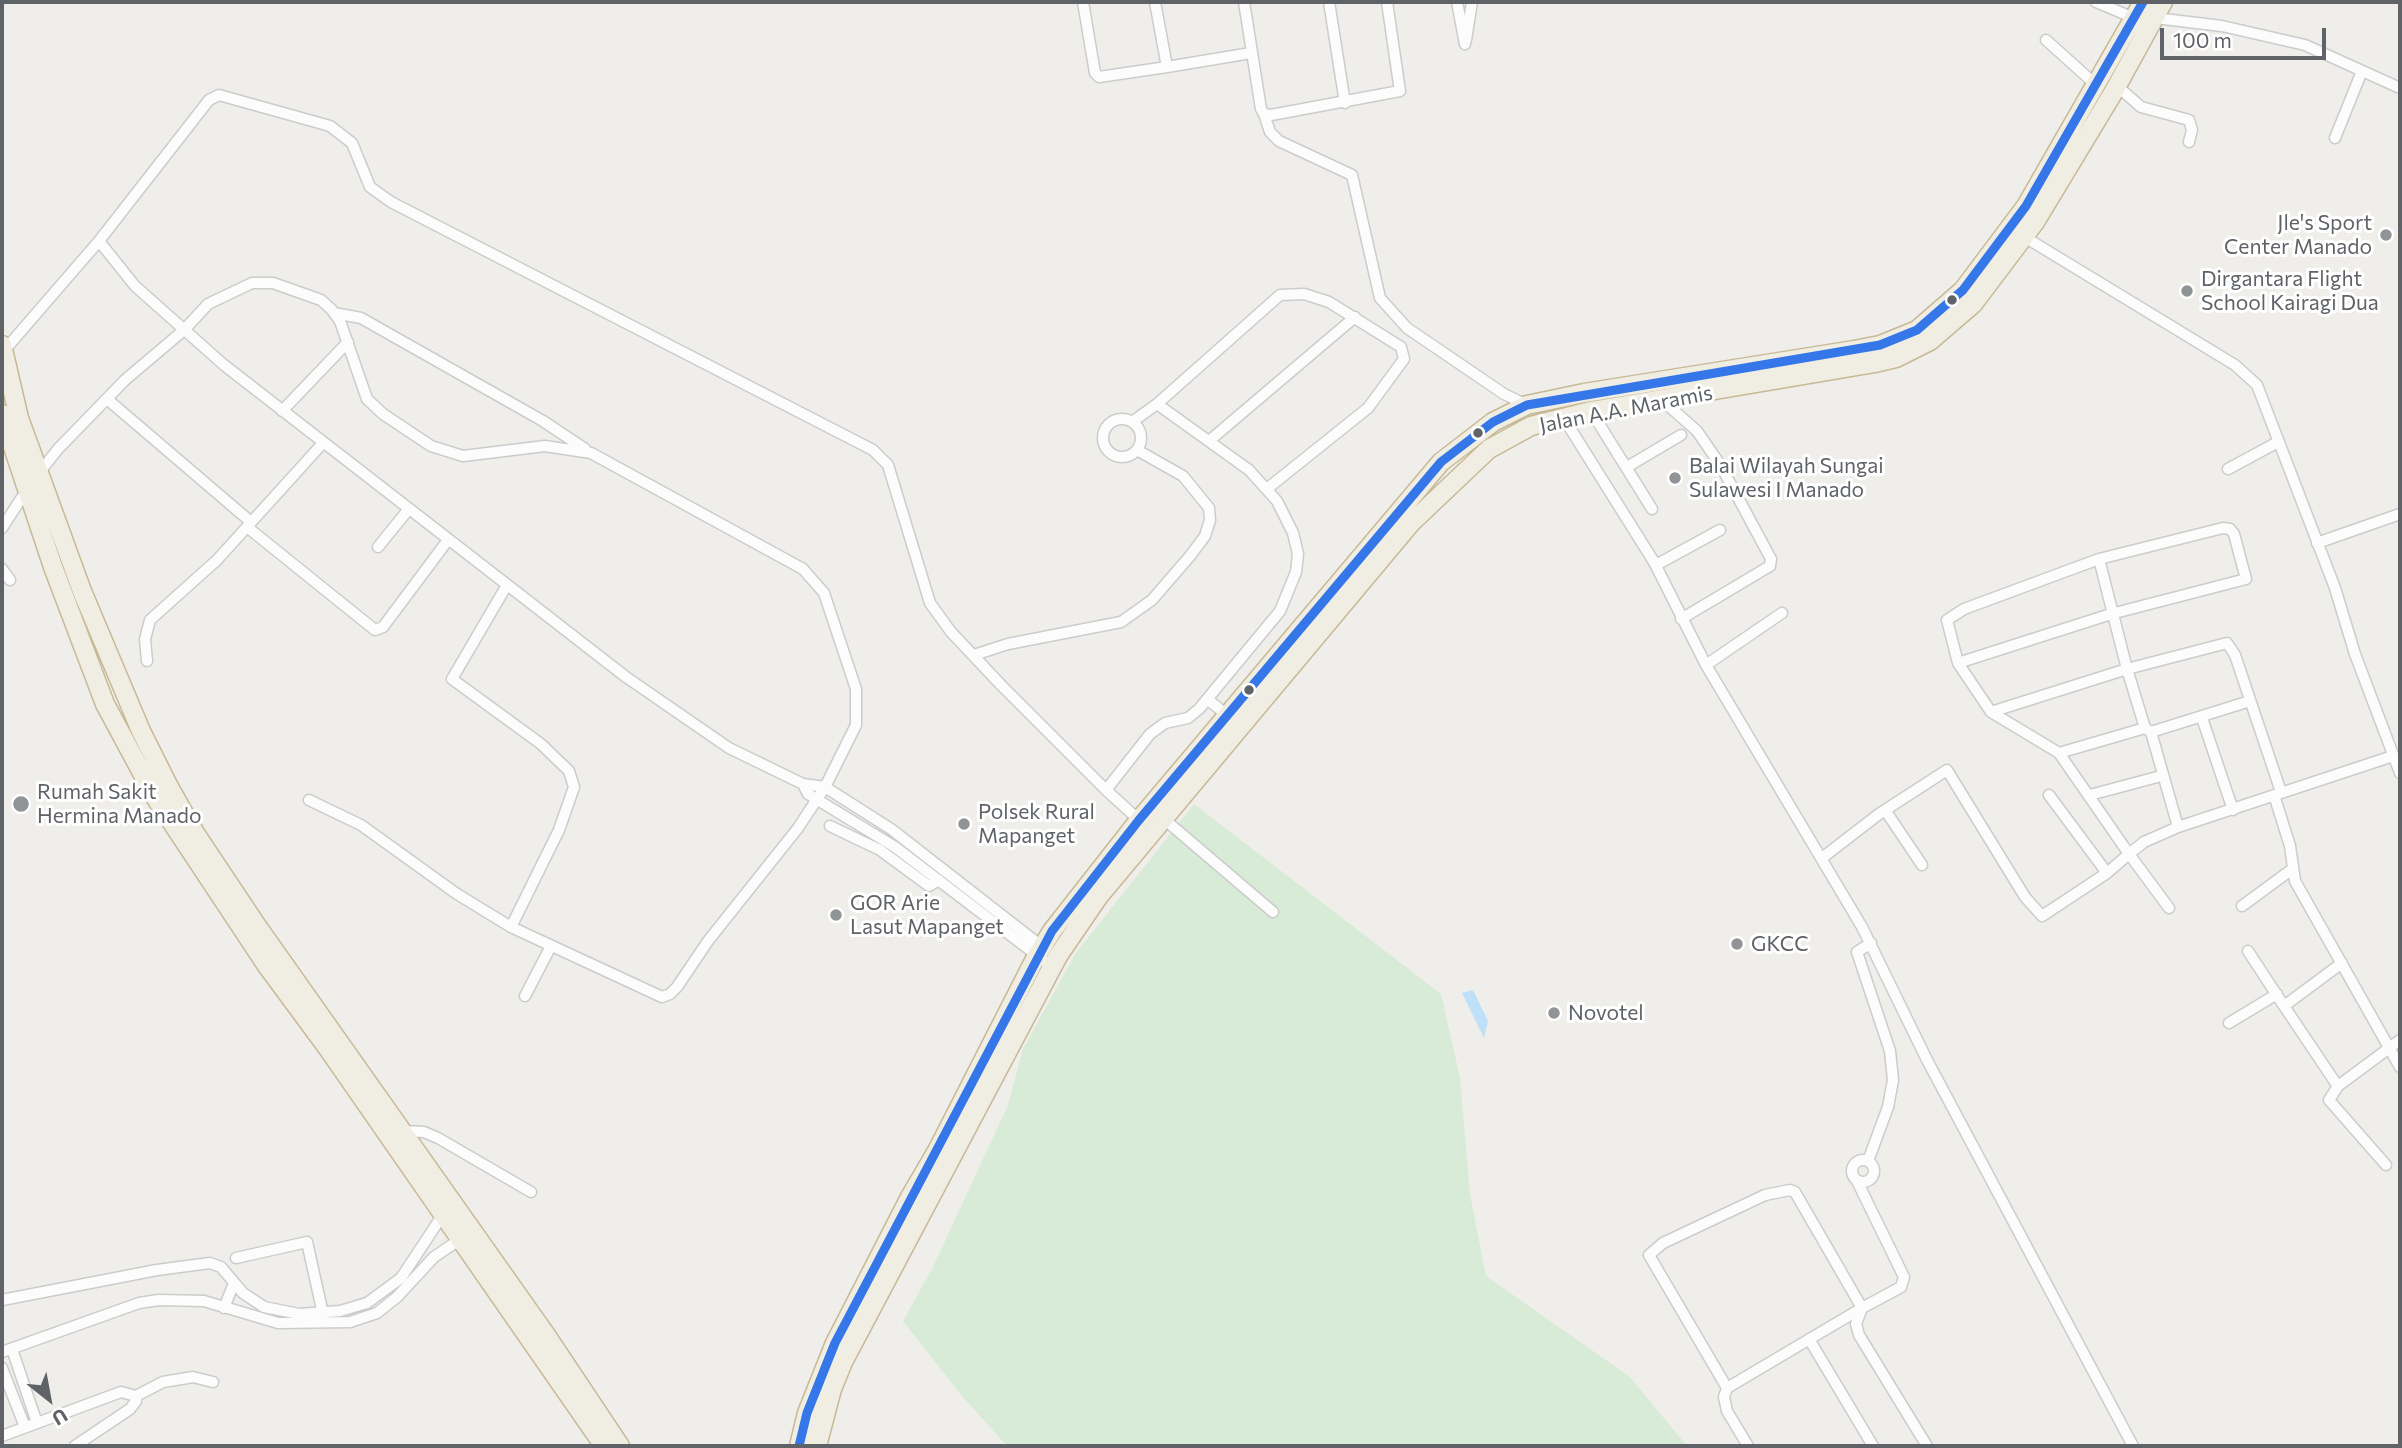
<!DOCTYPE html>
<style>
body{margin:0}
#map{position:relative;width:2402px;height:1448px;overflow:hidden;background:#efeeea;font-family:Commissioner,sans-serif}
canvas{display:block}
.frame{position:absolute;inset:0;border:4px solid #5f6368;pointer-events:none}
.north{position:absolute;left:14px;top:1364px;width:70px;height:70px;-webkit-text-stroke:5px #fff;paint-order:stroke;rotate:149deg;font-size:19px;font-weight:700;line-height:28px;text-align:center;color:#5f6368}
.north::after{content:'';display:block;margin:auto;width:24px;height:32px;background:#5f6368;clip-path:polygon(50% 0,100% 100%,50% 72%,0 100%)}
.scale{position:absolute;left:2160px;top:28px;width:166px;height:32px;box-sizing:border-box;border:4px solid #5f6368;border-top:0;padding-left:9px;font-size:21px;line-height:24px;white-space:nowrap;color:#5f6368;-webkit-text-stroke:5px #fff;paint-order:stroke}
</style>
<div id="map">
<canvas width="2402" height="1448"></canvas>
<div class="frame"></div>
<div class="north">U</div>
<div class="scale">100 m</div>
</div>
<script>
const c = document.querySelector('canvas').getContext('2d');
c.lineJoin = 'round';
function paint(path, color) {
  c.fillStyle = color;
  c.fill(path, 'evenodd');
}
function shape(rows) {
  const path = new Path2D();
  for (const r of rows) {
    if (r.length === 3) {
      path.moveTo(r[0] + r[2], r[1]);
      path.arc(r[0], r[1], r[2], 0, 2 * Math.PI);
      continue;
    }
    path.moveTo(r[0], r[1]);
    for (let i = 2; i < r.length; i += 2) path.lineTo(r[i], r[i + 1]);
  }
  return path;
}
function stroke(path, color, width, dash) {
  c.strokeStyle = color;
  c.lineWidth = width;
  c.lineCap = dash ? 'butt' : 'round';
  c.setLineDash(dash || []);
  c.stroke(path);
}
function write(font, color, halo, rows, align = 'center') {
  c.font = font + ' Commissioner,sans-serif';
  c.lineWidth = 6;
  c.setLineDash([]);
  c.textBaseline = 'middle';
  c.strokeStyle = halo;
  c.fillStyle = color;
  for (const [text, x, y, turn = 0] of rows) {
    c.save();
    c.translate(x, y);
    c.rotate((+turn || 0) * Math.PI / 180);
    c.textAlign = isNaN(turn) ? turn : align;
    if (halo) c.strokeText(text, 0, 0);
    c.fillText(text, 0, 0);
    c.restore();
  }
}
paint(shape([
 [1194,804,1441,994,1460,1078,1470,1194,1486,1276,1630,1377,1687,1446,1007,1446,962,1396,903,1321,933,1267,1008,1105,1023,1049,1076,953]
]), '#d8ebd6');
paint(shape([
 [1473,990,1488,1021,1484,1038,1462,993]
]), '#bfe0f9');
const street = shape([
 [1083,2,1095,73,1099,77,1167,67],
 [1155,2,1167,67,1251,53],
 [1244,2,1261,109,1264,114,1271,115,1400,91,1387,2],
 [1329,2,1345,103],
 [1457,2,1465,44],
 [2096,2,2134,18],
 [2155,18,2222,26,2305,45,2400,88],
 [1466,40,1472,2],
 [2046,40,2095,84],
 [2116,85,2141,107,2189,120,2192,130,2189,142],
 [1264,114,1270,132,1279,141,1352,175,1380,298,1407,328,1504,394,1527,405],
 [2335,138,2362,71],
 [2023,236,2235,365,2257,385,2335,588,2355,654,2400,773],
 [99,241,135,286,224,365,626,677,729,748,803,784,825,787,891,829,1045,949],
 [334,313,361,318,543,421,585,449],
 [3,352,99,241,209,100,219,95,330,126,352,143,370,187,391,202,873,450,888,465,930,603,951,632,1002,686,1106,790],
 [107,399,251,522],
 [1663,401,1697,431,1721,466,1771,559,1770,566,1681,619],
 [1157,404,1280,295,1304,294,1329,302,1401,347,1404,359,1368,408,1268,488],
 [282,411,348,342],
 [1591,411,1652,509],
 [1563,417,1654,562,1706,665,1862,927,1927,1060,2133,1446],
 [1122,438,19],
 [1132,422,1157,404,1249,470,1277,501,1293,533,1298,554,1296,572,1280,611,1199,709,1188,718,1165,723,1150,734,1106,790,1139,820],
 [1209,441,1355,317],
 [1627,467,1681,435],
 [2228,469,2278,442],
 [39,473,58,449,125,380,184,330,208,304,252,283,273,283,321,300,331,309,340,321,367,399,383,414,431,446,463,456,545,446,591,453,803,569,824,593,856,689,856,725,825,787,798,828,708,941,677,987,670,994,662,997,511,927,457,894,361,825,309,800],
 [247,527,375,630,383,627,448,540],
 [2,528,26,491],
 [2317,543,2400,514],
 [378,547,408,510],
 [2099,559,2127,669,2145,728,2151,732,2178,827],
 [1656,565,1720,530],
 [2,569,10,580],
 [507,585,452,679,541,744,569,771,574,787,559,830,511,927],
 [974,655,1008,644,1121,622,1152,600,1190,556,1205,536,1210,520,1209,508,1183,476,1137,450],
 [147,661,145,639,150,620,217,560,323,443],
 [1958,663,2111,614,2246,579,2234,534,2230,529,2223,528,2099,559,1964,609,1947,620,1958,663,1991,712,2059,753,2129,854,2144,842,2178,827,2393,756],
 [1706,665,1782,613],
 [1207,699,1227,715],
 [1991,712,2127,669,2227,643,2235,655,2281,792],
 [2202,718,2233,810],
 [2151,732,2250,701],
 [2059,753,2145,728],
 [803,784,808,794,895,847,1051,966],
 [2090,795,2161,776],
 [2274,795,2290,846,2295,881,2400,1067],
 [1885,810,1922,865],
 [1164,819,1273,912],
 [830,826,880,850,929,886,939,880],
 [1822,858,1879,814,1947,770,2025,897,2042,916,2107,873,2049,795],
 [2107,873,2129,854,2169,908],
 [2242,906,2291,870],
 [2248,951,2284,1006],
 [2342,963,2284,1006,2335,1082,2338,1086,2400,1040],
 [525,996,551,946],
 [2229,1023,2277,994],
 [2338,1086,2329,1100,2386,1165],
 [402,1131,424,1132,438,1138,531,1192],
 [1863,1171,11],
 [1868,1161,1888,1107,1893,1080,1890,1051,1857,952,1871,943],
 [1857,1181,1904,1277,1901,1287,1862,1308,1795,1192,1790,1190,1765,1195,1663,1243,1649,1255,1727,1388,1862,1308],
 [236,1258,307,1242,323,1314],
 [2,1300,157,1270,210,1263,221,1267,243,1293,264,1307,299,1314,340,1311,367,1303,401,1278,442,1216],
 [224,1308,234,1283],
 [1862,1308,1856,1324,1859,1335,1927,1446],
 [1809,1339,1873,1446],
 [12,1349,37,1423],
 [2,1352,139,1303,159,1300,204,1301,278,1323,350,1322,377,1313,397,1297,434,1257,459,1240],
 [2,1368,25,1427],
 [1727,1388,1724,1397,1727,1411,1748,1446],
 [136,1396,163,1382,193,1377,213,1382],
 [2,1436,121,1392,136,1396,136,1401,130,1409,75,1446]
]);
const highway = shape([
 [2,345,19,418,82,591,141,731,169,787,195,833,257,926,546,1335,620,1446],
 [2,414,53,567,105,704,155,797,267,966,329,1050,604,1446],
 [799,1446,807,1413,835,1343,910,1197,938,1149,1036,957,1052,931,1139,820,1441,462,1493,422,1527,405,1584,393,1854,350,1880,345,1917,330,1963,290,2026,206,2143,2],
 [817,1446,832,1389,843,1362,1058,956,1099,896,1411,523,1489,449,1531,426,1591,411,1875,363,1896,358,1930,341,1973,304,2035,222,2113,93,2163,2]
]);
stroke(street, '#cbcccc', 13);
stroke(highway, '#c8b996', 21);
stroke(street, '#fdfcfc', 10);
stroke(highway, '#f0ede3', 18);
stroke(shape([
 [799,1446,807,1413,835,1343,1052,931,1139,820,1441,462,1493,422,1527,405,1880,345,1917,330,1963,290,2026,206,2143,2]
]), '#3577e9', 9);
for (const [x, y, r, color] of [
 [2386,235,7,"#919496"],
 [2187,291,7,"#919496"],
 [1952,300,6,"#5f6368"],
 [1478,433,6,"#5f6368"],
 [1675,478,7,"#919496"],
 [1249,690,6,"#5f6368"],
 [21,804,9,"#919496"],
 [964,824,7,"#919496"],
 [836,915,7,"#919496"],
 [1737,944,7,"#919496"],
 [1554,1013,7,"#919496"]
]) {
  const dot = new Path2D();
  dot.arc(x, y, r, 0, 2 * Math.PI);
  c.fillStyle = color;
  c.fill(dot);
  stroke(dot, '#fff', 2.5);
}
write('21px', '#5f6368', '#fff', [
 ["Jle's Sport",2372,223,"right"],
 ["Center Manado",2372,247,"right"],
 ["Dirgantara Flight",2201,279],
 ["School Kairagi Dua",2201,303],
 ["Balai Wilayah Sungai",1689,466],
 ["Sulawesi I Manado",1689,490],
 ["Rumah Sakit",37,792],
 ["Hermina Manado",37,816],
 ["Polsek Rural",978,812],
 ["Mapanget",978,836],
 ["GOR Arie",850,903],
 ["Lasut Mapanget",850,927],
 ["GKCC",1751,944],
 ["Novotel",1568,1013]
], 'left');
write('21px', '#5f6368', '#fff', [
 ["Jalan A.A. Maramis",1626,409,-11]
]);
</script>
